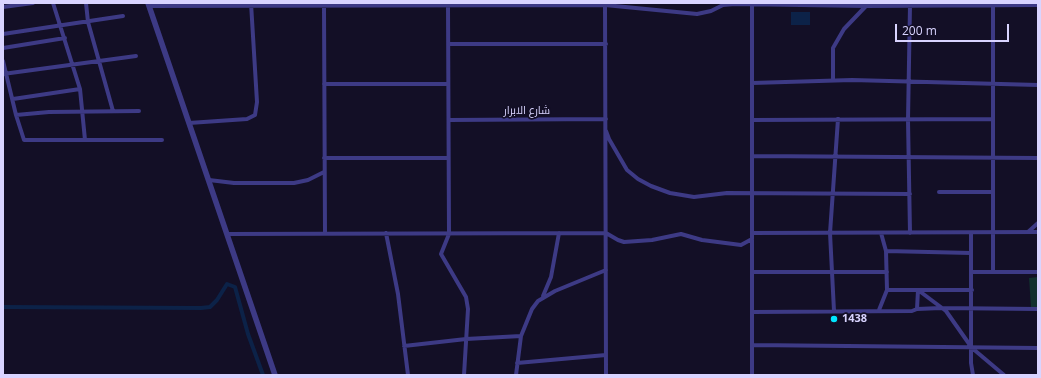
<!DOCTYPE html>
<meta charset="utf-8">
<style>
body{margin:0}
#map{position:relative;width:1041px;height:378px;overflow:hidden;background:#130f26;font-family:"Open Sans",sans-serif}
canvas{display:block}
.frame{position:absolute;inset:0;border:4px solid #d9d4ff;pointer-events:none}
.scale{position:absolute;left:895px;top:24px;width:114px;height:18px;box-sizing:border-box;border:2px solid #d9d4ff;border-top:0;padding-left:5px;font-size:12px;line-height:14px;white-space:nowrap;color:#d9d4ff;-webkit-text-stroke:3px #130f26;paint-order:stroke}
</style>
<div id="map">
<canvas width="1041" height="378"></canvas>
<div class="frame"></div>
<div class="scale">200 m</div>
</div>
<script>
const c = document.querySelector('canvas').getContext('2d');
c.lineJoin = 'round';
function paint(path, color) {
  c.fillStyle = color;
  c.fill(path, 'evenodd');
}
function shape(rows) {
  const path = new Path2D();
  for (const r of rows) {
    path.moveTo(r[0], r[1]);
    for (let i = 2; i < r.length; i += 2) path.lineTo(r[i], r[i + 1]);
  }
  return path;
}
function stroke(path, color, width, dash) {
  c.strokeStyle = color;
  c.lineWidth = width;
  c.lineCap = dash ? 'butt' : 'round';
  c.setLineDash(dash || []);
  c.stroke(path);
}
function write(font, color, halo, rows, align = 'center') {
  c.font = font + ' "Open Sans",Cairo,sans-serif';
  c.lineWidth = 3.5;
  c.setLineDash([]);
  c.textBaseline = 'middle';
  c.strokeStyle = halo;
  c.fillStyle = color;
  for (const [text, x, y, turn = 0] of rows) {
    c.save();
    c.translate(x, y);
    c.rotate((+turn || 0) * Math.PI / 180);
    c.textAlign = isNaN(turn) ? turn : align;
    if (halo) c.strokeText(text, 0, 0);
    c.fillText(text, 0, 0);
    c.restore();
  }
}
paint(shape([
 [1038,277,1038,307,1031,307,1029,278]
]), '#12302f');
paint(shape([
 [791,12,810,12,810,25,791,25]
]), '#0c2248');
stroke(shape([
 [3,307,201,308,210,307,217,300,227,284,235,287,248,334,263,375]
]), '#0c2248', 4);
stroke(shape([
 [53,3,80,89,85,140],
 [86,3,88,22,113,111],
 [605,3,606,375],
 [752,3,752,375],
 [993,3,993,272],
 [448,5,449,234,441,254,466,297,468,309,464,375],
 [910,5,908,120,910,233],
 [149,6,605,5,697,14,711,11,723,5,735,4,866,6,1038,5],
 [324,6,325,233],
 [3,7,33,3],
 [3,34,123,16],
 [448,44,606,44],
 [3,48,65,38],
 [3,61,16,115,24,140,162,140],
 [3,74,136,56],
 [833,81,833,48,844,29,866,6],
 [752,83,852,80,1038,85],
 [324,84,448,84],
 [13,99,80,89],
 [16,115,49,112,139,111],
 [449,120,606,119],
 [752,120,992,119],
 [189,123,247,119,255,115,257,102,251,3],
 [606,131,609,139,627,170,638,179,651,186,670,193,694,197,727,193,910,194],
 [752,156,1038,158],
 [324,158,448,158],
 [209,180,234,183,294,183,308,180,324,172],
 [939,192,992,192],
 [1028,232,1038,223],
 [386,233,398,294,408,375],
 [752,233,1038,232],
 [971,233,971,363,973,375],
 [227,234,606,233,618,240,624,242,652,240,681,234,702,240,741,245,752,239],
 [886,251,971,253],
 [752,272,887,272],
 [971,272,1038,272],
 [887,290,972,290],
 [918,290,946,311,972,348,1004,375],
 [543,296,551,277,559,233],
 [917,309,918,290],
 [879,310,887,290,886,251,881,233],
 [834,311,830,233,838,119],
 [753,312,912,311,917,309,941,308,1038,309],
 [752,345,1038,348],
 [404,346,466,339,521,336],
 [517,363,606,355],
 [516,375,521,336,532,309,538,301,555,291,606,270]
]), '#3d3a85', 4);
stroke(shape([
 [148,3,275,375]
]), '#3d3a85', 5.5);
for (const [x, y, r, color] of [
 [834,319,4,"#00e5ff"]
]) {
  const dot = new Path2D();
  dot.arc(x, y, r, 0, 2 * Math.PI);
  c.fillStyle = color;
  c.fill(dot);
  stroke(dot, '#130f26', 1.5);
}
write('11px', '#d9d4ff', '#130f26', [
 ["شارع الابرار",527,111]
]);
write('bold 11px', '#d9d4ff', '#130f26', [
 ["1438",842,319]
], 'left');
</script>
